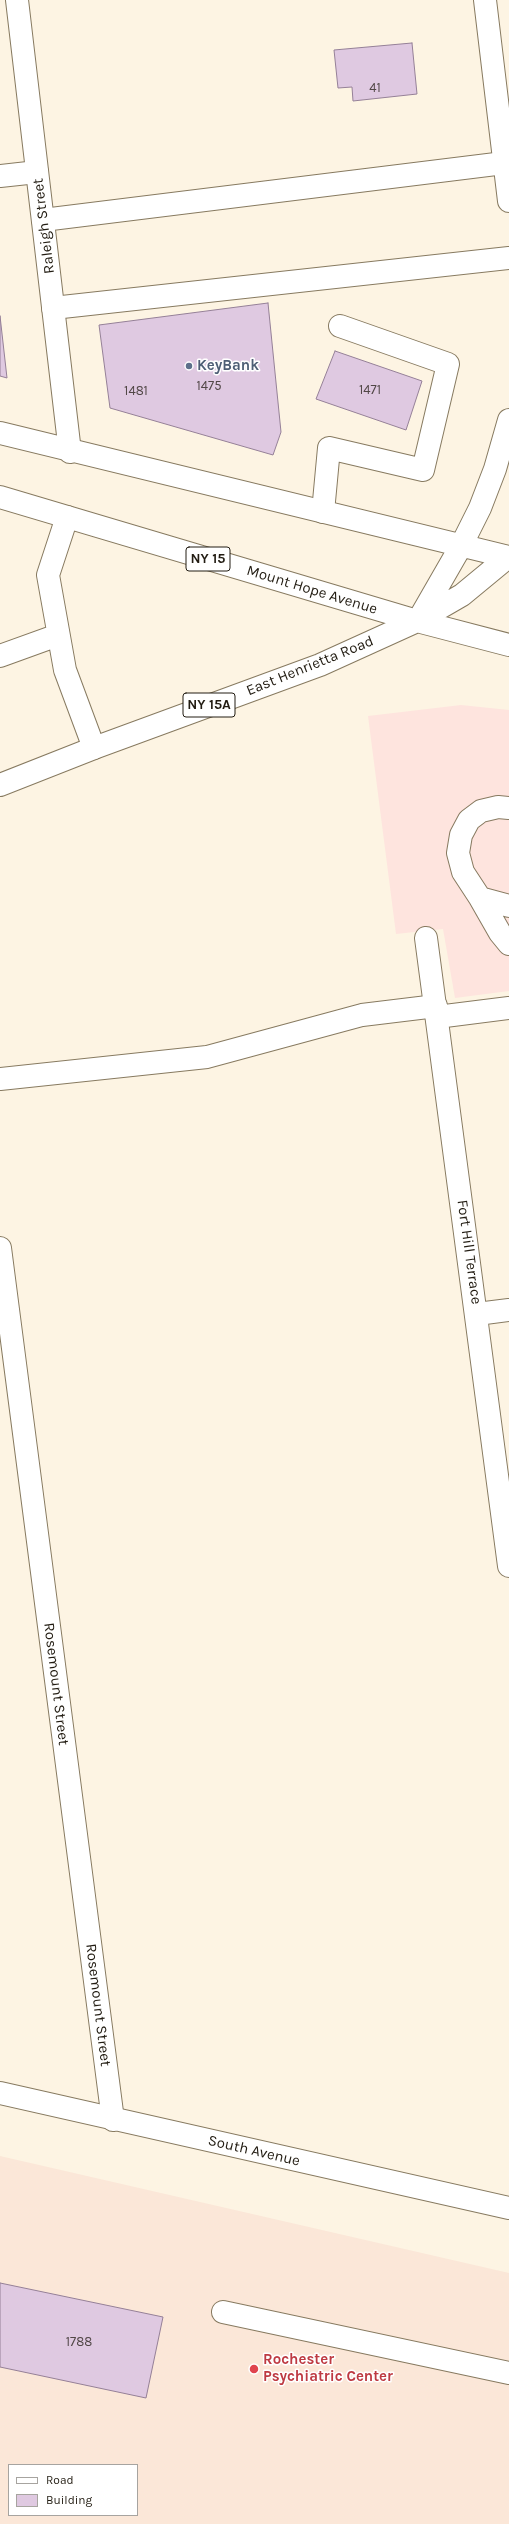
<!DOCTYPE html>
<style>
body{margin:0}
#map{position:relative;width:509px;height:2524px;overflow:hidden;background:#fdf4e3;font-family:Karla,sans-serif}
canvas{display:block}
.legend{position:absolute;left:8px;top:2464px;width:130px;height:52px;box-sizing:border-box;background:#fff;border:1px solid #a7a4a0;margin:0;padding:5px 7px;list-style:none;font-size:12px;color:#221c12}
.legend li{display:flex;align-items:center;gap:8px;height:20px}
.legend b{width:20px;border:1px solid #a7a4a0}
</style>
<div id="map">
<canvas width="509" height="2524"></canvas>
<ul class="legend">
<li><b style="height:5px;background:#fff"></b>Road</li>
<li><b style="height:11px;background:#dfc9e1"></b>Building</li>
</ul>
</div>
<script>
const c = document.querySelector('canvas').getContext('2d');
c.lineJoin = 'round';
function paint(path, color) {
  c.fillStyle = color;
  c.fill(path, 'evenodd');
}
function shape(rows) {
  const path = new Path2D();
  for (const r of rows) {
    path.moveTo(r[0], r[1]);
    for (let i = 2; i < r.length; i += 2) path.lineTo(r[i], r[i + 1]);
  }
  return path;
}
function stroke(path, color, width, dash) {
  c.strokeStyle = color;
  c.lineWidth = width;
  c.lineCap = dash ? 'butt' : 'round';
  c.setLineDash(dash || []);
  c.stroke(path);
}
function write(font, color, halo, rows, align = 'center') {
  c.font = font + ' Karla,sans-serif';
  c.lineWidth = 3;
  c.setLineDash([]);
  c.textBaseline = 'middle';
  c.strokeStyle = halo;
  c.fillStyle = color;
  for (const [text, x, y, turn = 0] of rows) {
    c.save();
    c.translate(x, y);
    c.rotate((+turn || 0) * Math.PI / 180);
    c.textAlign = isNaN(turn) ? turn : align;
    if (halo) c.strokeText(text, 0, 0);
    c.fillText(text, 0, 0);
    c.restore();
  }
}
paint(shape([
 [461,705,509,710,509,991,455,998,443,929,396,934,368,716]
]), '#fee4de');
paint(shape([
 [0,2156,509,2273,509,2524,0,2524],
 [9,2465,137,2465,137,2515,9,2515]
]), '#fbe7d8');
const building = shape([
 [412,43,417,94,353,101,352,87,338,88,334,50,412,43],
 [268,303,281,432,273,455,110,408,99,325,268,303],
 [0,316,7,378,0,376,0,316],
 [335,351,422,381,406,430,316,399,335,351],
 [0,2283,163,2317,146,2398,0,2367,0,2283]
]);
paint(building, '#dfc9e1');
stroke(building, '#958097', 1);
const lane = shape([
 [0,176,37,172],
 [43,220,504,163],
 [53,308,509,258],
 [323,512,329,448,423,470,448,364,340,326],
 [67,517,48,575,65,670,94,748],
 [0,656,58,635],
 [509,808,498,807,481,811,469,820,461,835,458,853,463,872,480,898,509,906],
 [480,898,500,933,509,944],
 [437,1017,509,1008],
 [0,1079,207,1057,362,1015,436,1006],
 [223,2312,509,2373]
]);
const street = shape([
 [17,0,70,452],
 [426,938,509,1566],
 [0,1248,113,2120],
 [477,1314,509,1310]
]);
const secondary = shape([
 [485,0,509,201],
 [461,546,480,508,495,469,509,420],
 [0,2093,509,2208]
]);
const primary = shape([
 [0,433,509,557],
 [0,497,417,621,509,645],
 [419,619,461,546],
 [0,785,94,748,320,665,417,621,462,595,508,557]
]);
stroke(lane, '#877a60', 24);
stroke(street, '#877a60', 24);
stroke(secondary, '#877a60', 24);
stroke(primary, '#877a60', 24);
stroke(lane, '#fff', 22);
stroke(street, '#fff', 22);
stroke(secondary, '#fff', 22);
stroke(primary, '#fff', 22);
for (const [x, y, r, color] of [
 [189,366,4,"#5c6f8a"],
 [254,2369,5,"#e0444e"]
]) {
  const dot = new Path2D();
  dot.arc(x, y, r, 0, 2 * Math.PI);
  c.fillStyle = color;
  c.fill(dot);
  stroke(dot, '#fff', 1.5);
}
write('13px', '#514746', null, [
 ["41",375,88],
 ["1475",209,386],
 ["1471",370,390],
 ["1481",136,391],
 ["1788",79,2342]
]);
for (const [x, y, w] of [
 [208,559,44],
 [209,705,52]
]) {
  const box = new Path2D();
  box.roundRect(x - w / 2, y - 12, w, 24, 3);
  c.fillStyle = '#fff';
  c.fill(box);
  stroke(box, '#221c12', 1);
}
write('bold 14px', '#221c12', null, [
 ["NY 15",208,559],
 ["NY 15A",209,705]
]);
write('15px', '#221c12', '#fff', [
 ["Raleigh Street",44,226,-97],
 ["Mount Hope Avenue",312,590,17],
 ["East Henrietta Road",310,666,-22],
 ["Fort Hill Terrace",469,1252,82],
 ["Rosemount Street",56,1684,83],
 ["Rosemount Street",98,2005,83],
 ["South Avenue",254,2151,13]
]);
write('bold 15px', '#4e5e75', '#fff', [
 ["KeyBank",197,366]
], 'left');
write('bold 15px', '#be3a42', '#fff', [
 ["Rochester",263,2360],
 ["Psychiatric Center",263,2377]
], 'left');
</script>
